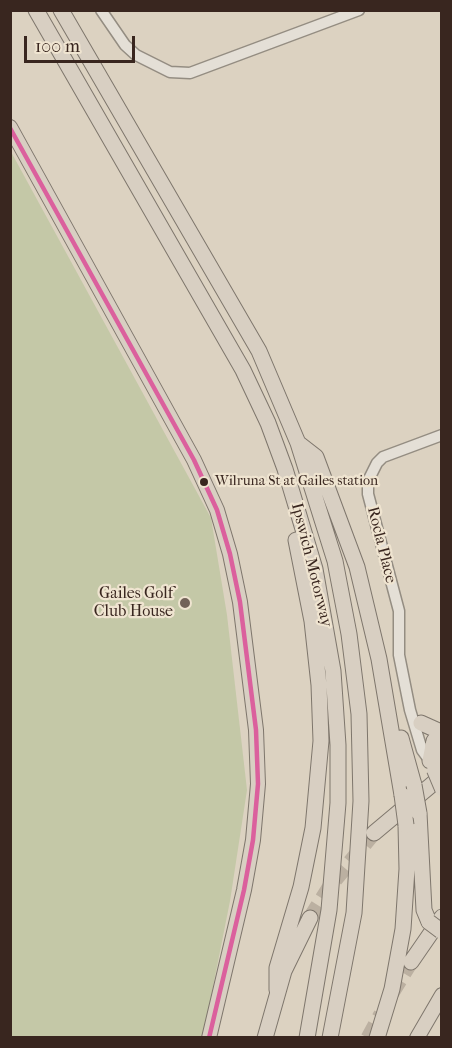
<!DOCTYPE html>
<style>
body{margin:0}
#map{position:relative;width:452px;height:1048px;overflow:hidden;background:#dcd2c1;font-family:"IM FELL French Canon",serif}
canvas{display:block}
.frame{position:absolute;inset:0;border:12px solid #39261f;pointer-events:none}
.scale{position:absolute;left:24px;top:36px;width:111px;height:27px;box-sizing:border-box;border:3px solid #39261f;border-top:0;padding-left:8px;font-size:18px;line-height:21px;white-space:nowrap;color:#39261f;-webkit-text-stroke:4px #efe4d0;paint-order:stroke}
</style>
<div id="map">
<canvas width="452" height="1048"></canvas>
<div class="frame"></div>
<div class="scale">100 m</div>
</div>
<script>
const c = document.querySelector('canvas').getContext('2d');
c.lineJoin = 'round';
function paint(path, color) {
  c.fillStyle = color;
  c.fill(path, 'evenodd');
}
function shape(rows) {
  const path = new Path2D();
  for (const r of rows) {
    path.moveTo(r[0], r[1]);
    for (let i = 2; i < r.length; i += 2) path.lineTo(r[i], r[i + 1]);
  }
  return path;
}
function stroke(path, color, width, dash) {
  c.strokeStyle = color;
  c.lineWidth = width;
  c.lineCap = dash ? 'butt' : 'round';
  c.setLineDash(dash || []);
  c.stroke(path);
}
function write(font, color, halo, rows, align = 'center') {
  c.font = font + ' "IM FELL French Canon",serif';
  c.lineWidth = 4.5;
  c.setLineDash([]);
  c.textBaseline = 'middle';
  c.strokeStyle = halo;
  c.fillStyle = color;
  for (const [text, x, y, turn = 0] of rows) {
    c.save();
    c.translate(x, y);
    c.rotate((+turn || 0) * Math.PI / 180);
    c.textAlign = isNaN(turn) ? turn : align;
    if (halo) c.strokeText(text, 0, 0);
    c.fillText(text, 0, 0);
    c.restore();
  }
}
paint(shape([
 [10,150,211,518,227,615,247,790,230,901,203,1037,11,1037]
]), '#c4c8a7');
stroke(shape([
 [310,918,330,886,374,833],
 [392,993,411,962],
 [368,1038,381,1014]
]), '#bbb0a1', 15, [15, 8]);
const minor = shape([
 [101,10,125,45,136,55,170,72,190,73,359,10],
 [430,761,422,750,410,710,399,655,399,611,368,494,368,481,377,463,383,457,442,435]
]);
const major = shape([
 [10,127,194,460,217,510,230,554,240,602,256,730,258,784,253,840,244,890,209,1038],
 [432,746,442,769],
 [417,1038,442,995]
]);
const highway = shape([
 [36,10,243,370,268,423,285,469,315,569,333,671,338,745,338,803,329,910,307,1038],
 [61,10,259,351,298,443,335,561,349,634,359,714,361,801,354,913,330,1038],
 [298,443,316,457,357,567,379,659,402,795],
 [421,723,441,732],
 [401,738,414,785],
 [430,761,434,741,442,731],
 [419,813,424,910,429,922],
 [374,833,442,776],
 [411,962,442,917],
 [277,990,277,968,301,887,313,828,321,741,319,685,312,621,296,540],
 [265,1038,284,971,310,918],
 [377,1038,392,989,403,929,407,869,406,825]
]);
stroke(minor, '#948d82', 13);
stroke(major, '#7e766c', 16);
stroke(highway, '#7e766c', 17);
stroke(minor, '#e4dfd6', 10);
stroke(major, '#d8cfc2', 14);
stroke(highway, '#d8cfc2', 15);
const majorBridge = shape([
 [434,770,442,789]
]);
const highwayBridge = shape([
 [414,785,419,813],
 [402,795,406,825],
 [429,922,441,931]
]);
stroke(majorBridge, '#7e766c', 16, []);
stroke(highwayBridge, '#7e766c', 17, []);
stroke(majorBridge, '#d8cfc2', 14);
stroke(highwayBridge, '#d8cfc2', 15);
stroke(shape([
 [10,128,194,460,217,510,230,554,240,602,256,730,258,784,253,840,244,890,209,1038]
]), '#db609d', 4.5);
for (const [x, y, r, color] of [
 [204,482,5,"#39261f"],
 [185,603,6,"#726258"]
]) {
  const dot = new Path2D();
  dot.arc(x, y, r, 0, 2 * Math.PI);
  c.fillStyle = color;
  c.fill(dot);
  stroke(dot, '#efe4d0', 2);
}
write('14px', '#39261f', '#efe4d0', [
 ["Wilruna St at Gailes station",215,482]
], 'left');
write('16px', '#39261f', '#efe4d0', [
 ["Rocla Place",381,545,76],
 ["Ipswich Motorway",311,565,76]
]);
write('16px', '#39261f', '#efe4d0', [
 ["Gailes Golf",173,594],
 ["Club House",173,612]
], 'right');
</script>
